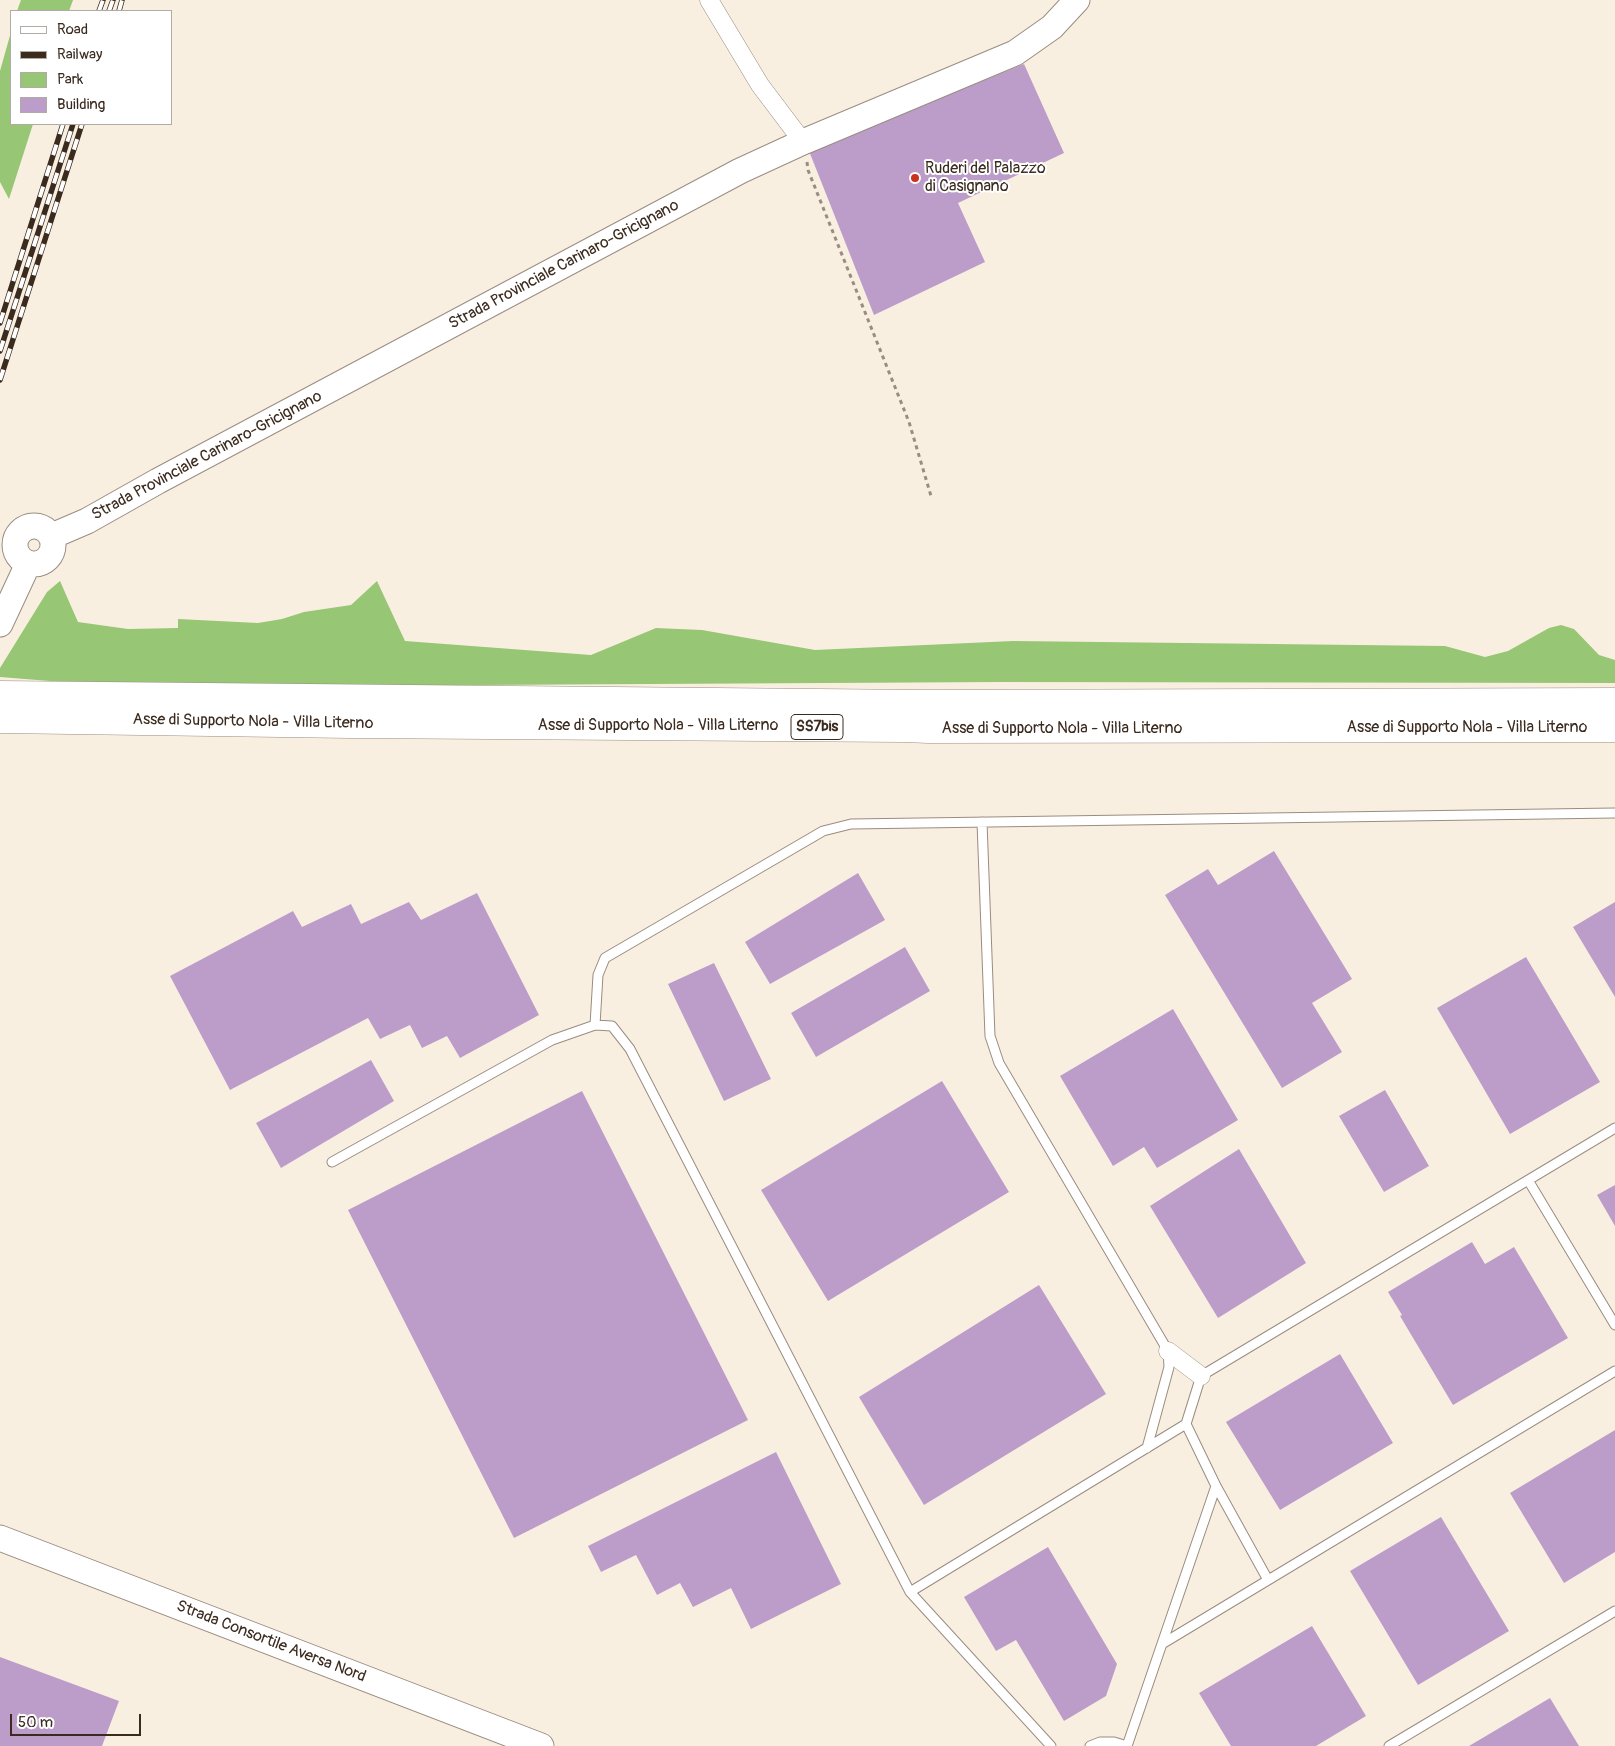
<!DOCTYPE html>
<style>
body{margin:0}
#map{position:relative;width:1615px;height:1746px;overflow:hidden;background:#f9efe1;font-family:Pangolin,sans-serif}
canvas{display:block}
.legend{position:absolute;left:10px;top:10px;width:162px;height:115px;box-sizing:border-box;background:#fff;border:1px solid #b1aaa5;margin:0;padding:6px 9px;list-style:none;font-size:15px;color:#3b2a1e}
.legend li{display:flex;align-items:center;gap:10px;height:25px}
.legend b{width:25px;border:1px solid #b1aaa5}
.scale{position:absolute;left:10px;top:1714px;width:131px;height:22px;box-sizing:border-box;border:2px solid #3b2a1e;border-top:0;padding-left:6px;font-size:15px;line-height:18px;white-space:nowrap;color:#3b2a1e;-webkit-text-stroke:4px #fff;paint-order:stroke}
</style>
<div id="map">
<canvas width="1615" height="1746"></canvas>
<ul class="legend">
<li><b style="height:6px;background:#fff"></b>Road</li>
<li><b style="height:6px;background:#3b2a1e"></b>Railway</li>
<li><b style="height:14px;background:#97c674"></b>Park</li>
<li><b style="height:14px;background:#bc9dca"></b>Building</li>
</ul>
<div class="scale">50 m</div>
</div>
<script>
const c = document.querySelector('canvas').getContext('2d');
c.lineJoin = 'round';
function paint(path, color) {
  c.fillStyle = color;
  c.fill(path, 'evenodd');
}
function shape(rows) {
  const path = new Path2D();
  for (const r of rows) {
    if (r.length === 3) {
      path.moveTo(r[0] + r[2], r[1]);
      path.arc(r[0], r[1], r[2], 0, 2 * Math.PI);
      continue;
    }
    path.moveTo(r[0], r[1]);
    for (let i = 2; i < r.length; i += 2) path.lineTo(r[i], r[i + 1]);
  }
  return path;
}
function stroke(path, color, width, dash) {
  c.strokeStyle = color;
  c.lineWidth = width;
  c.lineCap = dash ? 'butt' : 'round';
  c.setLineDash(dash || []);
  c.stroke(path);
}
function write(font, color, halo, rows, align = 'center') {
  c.font = font + ' Pangolin,sans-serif';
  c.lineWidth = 4;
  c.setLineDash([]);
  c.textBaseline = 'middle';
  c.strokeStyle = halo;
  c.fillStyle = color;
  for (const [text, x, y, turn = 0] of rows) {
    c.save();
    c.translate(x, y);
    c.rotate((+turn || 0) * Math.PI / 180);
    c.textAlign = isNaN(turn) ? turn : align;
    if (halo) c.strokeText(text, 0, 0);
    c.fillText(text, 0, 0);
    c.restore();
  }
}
paint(shape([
 [21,0,73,0,69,11,17,11],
 [11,32,11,124,33,124,9,199,0,182,0,71],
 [60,581,78,622,128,629,178,628,178,619,258,623,282,619,304,612,351,605,377,581,405,641,591,655,656,628,702,630,815,650,1013,641,1445,646,1485,657,1508,651,1549,628,1561,625,1574,629,1599,655,1615,660,1615,683,1001,682,125,687,0,677,0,668,47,592]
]), '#97c674');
paint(shape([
 [1024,64,1064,153,958,203,985,262,874,315,809,151],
 [1274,851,1352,979,1312,1003,1342,1052,1282,1088,1165,895,1208,869,1218,885],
 [858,873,885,920,770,984,745,942],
 [477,893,539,1015,460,1058,447,1036,422,1048,410,1025,380,1039,368,1018,230,1090,170,976,293,911,302,927,351,904,361,924,409,902,421,920],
 [1615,902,1615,997,1573,927],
 [905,947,930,991,816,1057,791,1013],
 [1526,957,1600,1082,1510,1134,1437,1008],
 [714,963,771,1079,724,1101,668,984],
 [1173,1009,1238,1120,1157,1168,1144,1147,1113,1166,1060,1076],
 [371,1060,394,1101,281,1168,256,1123],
 [942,1081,1009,1192,828,1301,761,1190],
 [1385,1090,1429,1166,1384,1192,1339,1116],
 [582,1091,748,1420,514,1538,348,1210],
 [1239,1149,1306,1263,1218,1318,1150,1206],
 [1615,1185,1615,1226,1597,1195],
 [1472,1242,1485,1264,1514,1247,1568,1338,1453,1405,1400,1316,1402,1315,1388,1292],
 [1039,1285,1106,1394,924,1505,859,1397],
 [1340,1354,1393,1443,1280,1510,1226,1422],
 [1615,1430,1615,1552,1564,1583,1510,1493],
 [776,1452,841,1584,751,1629,731,1588,693,1607,680,1583,657,1595,636,1555,601,1572,588,1546],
 [1441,1517,1509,1631,1418,1685,1350,1571],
 [1048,1547,1117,1664,1106,1696,1064,1721,1016,1640,996,1651,964,1597],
 [1312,1626,1366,1716,1316,1746,1231,1746,1199,1693],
 [0,1657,119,1701,102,1746,0,1746],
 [1550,1698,1579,1746,1469,1746]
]), '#bc9dca');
const lane = shape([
 [982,822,990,1036,999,1063,1168,1351,1169,1367,1147,1448],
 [595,1025,598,975,605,958,823,831,851,824,1615,813],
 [332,1162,552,1040,595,1025,612,1026,630,1049,910,1592,1051,1746],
 [1528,1180,1615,1325],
 [1268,1580,1216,1486,1186,1424,1201,1376,1615,1128],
 [910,1592,1186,1424],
 [1162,1644,1615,1371],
 [1090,1746,1100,1742,1114,1742,1127,1746],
 [1127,1746,1216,1486],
 [1389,1746,1615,1611]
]);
const street = shape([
 [709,0,760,85,803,142],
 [1168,1351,1201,1376]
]);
const secondary = shape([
 [34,545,19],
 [52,536,87,521,158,481,740,171,803,142,1015,53,1052,27,1077,0],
 [0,624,28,564],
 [0,1538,541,1746]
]);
const highway = shape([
 [0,695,921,704,1615,702],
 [0,719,350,724,903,728,929,729,1615,728]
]);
stroke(lane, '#9a8c80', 11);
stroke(street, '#9a8c80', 19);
stroke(secondary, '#9a8c80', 27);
stroke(highway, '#9a8c80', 29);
stroke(shape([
 [807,162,808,170,909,422,931,496]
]), '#9a8c80', 3, [4, 4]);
stroke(lane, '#fff', 9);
stroke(street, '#fff', 18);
stroke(secondary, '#fff', 25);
stroke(highway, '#fff', 28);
const rail = shape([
 [99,11,103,0],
 [109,11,113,0],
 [119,11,122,0],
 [0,323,63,124],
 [0,351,73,124],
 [0,380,82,124]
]);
stroke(rail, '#3b2a1e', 5.5);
stroke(rail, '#fff', 4, [11]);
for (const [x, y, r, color] of [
 [915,178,5,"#c8321e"]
]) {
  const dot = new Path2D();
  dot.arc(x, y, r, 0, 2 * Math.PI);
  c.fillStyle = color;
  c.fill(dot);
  stroke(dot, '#fff', 2);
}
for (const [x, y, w] of [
 [817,727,52]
]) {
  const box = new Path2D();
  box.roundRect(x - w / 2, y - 12.5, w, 25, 4);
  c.fillStyle = '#fff';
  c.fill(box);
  stroke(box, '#3b2a1e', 1);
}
write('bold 15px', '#3b2a1e', null, [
 ["SS7bis",817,727]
]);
write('16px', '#3b2a1e', '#fff', [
 ["Ruderi del Palazzo",925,169],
 ["di Casignano",925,187]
], 'left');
write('16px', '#3b2a1e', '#fff', [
 ["Strada Provinciale Carinaro-Gricignano",564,265,-28],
 ["Strada Provinciale Carinaro-Gricignano",207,456,-28],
 ["Asse di Supporto Nola - Villa Literno",253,722,1],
 ["Asse di Supporto Nola - Villa Literno",658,726],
 ["Asse di Supporto Nola - Villa Literno",1467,728],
 ["Asse di Supporto Nola - Villa Literno",1062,729],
 ["Strada Consortile Aversa Nord",271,1642,21]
]);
</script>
